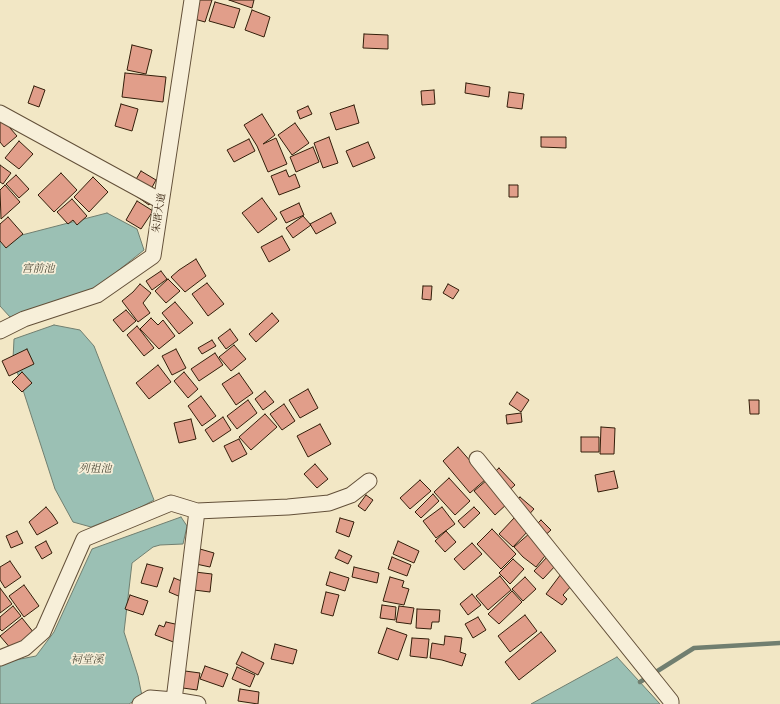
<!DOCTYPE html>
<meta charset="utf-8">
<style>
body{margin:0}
canvas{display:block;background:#f2e7c5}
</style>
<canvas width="780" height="704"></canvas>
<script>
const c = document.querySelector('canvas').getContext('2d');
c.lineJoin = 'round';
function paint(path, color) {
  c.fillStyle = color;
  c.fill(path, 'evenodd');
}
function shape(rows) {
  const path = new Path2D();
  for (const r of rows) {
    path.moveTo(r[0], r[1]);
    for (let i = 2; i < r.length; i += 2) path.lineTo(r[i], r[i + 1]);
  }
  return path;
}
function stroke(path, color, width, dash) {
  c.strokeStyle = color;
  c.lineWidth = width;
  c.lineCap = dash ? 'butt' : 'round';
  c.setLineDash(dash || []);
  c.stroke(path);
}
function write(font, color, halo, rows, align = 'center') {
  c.font = font + ' "Libre Caslon Text","Noto Serif SC",serif';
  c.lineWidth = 3.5;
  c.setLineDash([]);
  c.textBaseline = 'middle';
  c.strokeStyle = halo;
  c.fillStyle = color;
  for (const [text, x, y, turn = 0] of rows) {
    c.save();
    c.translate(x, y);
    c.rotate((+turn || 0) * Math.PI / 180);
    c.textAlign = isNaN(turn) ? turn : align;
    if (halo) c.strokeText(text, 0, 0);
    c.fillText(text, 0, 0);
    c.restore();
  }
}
const water = shape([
 [107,213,137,229,144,250,95,289,10,317,0,306,0,239,18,236,107,213],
 [54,325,80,330,94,346,154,500,139,508,91,527,73,522,55,489,13,359,14,339,54,325],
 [181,517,187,526,183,544,160,545,153,547,132,563,124,632,138,676,142,696,129,704,0,704,0,663,36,656,54,632,92,549,181,517],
 [617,657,660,704,531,704,617,657]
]);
paint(water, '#9bc0b4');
stroke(water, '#717f70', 1);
stroke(shape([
 [640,682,694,648,780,643]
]), '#717f70', 4.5);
const building = shape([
 [196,0,212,0,205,22,191,18,196,0],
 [229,0,254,0,252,8,229,0],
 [215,2,240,9,234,28,209,21,215,2],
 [252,10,270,17,264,37,245,30,252,10],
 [364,34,388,35,388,49,363,48,364,34],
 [132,45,152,50,146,74,127,70,132,45],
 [125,73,166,77,163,102,122,97,125,73],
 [466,83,490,87,489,97,465,93,466,83],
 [34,86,45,90,39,107,28,103,34,86],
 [434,90,435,104,422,105,421,91,434,90],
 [509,92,524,94,522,109,507,107,509,92],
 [121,104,138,109,132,131,115,126,121,104],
 [354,105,359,123,336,130,330,113,354,105],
 [308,106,312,114,300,119,297,111,308,106],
 [262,114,275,135,263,144,276,138,287,164,268,172,257,146,244,125,262,114],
 [3,120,17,136,4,147,0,142,0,122,3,120],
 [295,123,309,143,292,155,278,135,295,123],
 [329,137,338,163,323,168,314,143,329,137],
 [541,137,566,137,566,148,541,147,541,137],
 [249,139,255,151,234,162,227,150,249,139],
 [19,141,33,154,19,169,5,158,19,141],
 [368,142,375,158,353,167,346,151,368,142],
 [313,147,319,162,296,172,290,157,313,147],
 [0,165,11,173,3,184,0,182,0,165],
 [286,170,289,177,295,174,300,187,279,195,271,176,286,170],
 [141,171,156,180,150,191,156,195,149,205,129,191,141,171],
 [61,173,77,190,54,212,38,195,61,173],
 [16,175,29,189,19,198,6,184,16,175],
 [93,177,108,192,89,212,74,197,93,177],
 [5,185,20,202,1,219,0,190,5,185],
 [509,185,518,185,518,197,509,197,509,185],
 [262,198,277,219,258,233,242,213,262,198],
 [72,199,87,216,77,225,73,220,68,224,57,212,72,199],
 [137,201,153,211,141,229,126,220,137,201],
 [299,203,304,215,286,223,280,212,299,203],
 [331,213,336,223,316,234,310,224,331,213],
 [303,216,311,225,293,238,286,228,303,216],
 [8,217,23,234,6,248,0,241,0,224,8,217],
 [282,236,290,250,269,262,261,247,282,236],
 [196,259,206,276,185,292,171,277,179,270,196,259],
 [161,271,167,279,152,290,146,281,161,271],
 [168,279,180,291,166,303,155,291,168,279],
 [207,283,224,304,208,316,192,294,207,283],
 [140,284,151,293,143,303,150,313,138,322,122,301,133,292,140,284],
 [448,284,459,290,453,299,443,293,448,284],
 [423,286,432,286,431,300,422,299,423,286],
 [175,302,193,323,179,334,162,313,175,302],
 [126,310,136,321,123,332,113,320,126,310],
 [272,313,279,321,256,342,249,334,272,313],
 [151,318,158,325,163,320,175,336,159,349,140,329,151,318],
 [137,326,154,348,144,356,127,335,137,326],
 [230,329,238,340,226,349,218,338,230,329],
 [212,340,216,346,202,354,198,348,212,340],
 [234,345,246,359,231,371,219,357,234,345],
 [27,349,34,364,9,376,2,361,27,349],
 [176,349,186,368,172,375,162,356,176,349],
 [215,353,223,365,199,381,191,369,215,353],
 [158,365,171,382,149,399,136,383,158,365],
 [22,372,32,383,22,392,12,382,22,372],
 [184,372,198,389,188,398,174,381,184,372],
 [239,373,253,393,236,405,222,384,239,373],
 [308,389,318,408,300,418,289,400,308,389],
 [265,391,274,402,263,410,255,399,265,391],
 [517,392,529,400,521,412,509,404,517,392],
 [201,396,216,416,202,426,188,406,201,396],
 [248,400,257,413,237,429,227,416,248,400],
 [749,400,759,400,759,414,750,414,749,400],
 [284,404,295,421,282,430,270,414,284,404],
 [521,413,522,422,507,424,506,415,521,413],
 [265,414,277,427,251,450,239,437,265,414],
 [223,417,231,430,213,442,205,430,223,417],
 [191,419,196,439,179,443,174,423,191,419],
 [320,424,331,444,308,457,297,436,320,424],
 [601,427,615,428,614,454,600,454,601,427],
 [581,437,599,437,599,452,581,452,581,437],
 [239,439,247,454,232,462,224,446,239,439],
 [458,447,486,479,470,493,443,461,458,447],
 [315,464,328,479,317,488,304,474,315,464],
 [499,468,515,485,504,495,488,478,499,468],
 [614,471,618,488,598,492,595,475,614,471],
 [449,478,470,501,455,515,434,492,449,478],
 [420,480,431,491,410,509,400,498,420,480],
 [487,480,508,503,495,515,474,491,487,480],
 [433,494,439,501,421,518,415,512,433,494],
 [366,495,373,500,365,511,358,506,366,495],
 [520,497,534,509,525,519,511,506,520,497],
 [46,507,52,514,58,523,37,535,29,522,46,507],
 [442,507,455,524,436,538,423,521,442,507],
 [474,507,480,513,464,528,458,521,474,507],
 [515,517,529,530,513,547,499,534,515,517],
 [340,518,354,522,349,537,336,532,340,518],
 [541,520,551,530,541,539,531,530,541,520],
 [492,529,516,554,501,569,477,544,492,529],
 [17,531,23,543,11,548,6,536,17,531],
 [446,531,456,542,445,552,435,541,446,531],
 [530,533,549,551,536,567,523,557,514,547,530,533],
 [46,541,52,553,42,559,35,547,46,541],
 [398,541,419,551,414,563,393,554,398,541],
 [472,543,482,554,464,570,454,559,472,543],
 [200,549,214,553,210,567,196,564,200,549],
 [339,550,352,556,348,564,335,558,339,550],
 [548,556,557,564,543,579,534,571,548,556],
 [392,557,411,565,407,576,388,569,392,557],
 [513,559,524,569,510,584,499,573,513,559],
 [10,561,21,577,5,588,0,580,0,567,10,561],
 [147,564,163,568,157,587,141,583,147,564],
 [354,567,379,573,377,583,352,577,354,567],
 [195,572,212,574,210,592,194,590,195,572],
 [330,572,349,578,345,591,326,585,330,572],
 [561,574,572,585,563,595,567,599,562,605,546,594,561,574],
 [500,576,511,590,488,610,476,596,500,576],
 [390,577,404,581,402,587,409,589,404,605,383,601,390,577],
 [525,577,536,589,523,601,512,589,525,577],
 [174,578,189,584,183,598,169,592,174,578],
 [24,585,39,606,24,617,9,596,24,585],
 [0,588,12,604,0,613,0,588],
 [512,591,522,602,499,624,488,614,512,591],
 [326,592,339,595,333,616,321,613,326,592],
 [472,594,481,605,468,615,460,604,472,594],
 [130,595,148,601,143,615,125,609,130,595],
 [382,605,396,607,395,620,380,618,382,605],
 [13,606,21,616,2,631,0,629,0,617,13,606],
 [399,606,414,608,411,624,396,622,399,606],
 [417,609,440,610,439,622,432,622,431,629,416,628,417,609],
 [525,615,537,631,510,652,498,636,525,615],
 [478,617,486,630,473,638,465,624,478,617],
 [22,618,34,633,12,650,0,636,22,618],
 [166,622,184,626,176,643,155,635,159,625,164,627,166,622],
 [387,628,407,635,398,660,378,653,387,628],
 [541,632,556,651,519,680,505,662,541,632],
 [445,636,462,638,460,652,466,654,462,666,442,660,430,658,432,643,444,645,445,636],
 [412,638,429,639,427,658,410,656,412,638],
 [275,644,297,650,293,664,271,659,275,644],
 [242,652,264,663,258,675,236,664,242,652],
 [205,666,228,674,223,687,200,679,205,666],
 [237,667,255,675,250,687,232,679,237,667],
 [185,671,200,673,197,690,183,688,185,671],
 [240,689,259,692,258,704,238,701,240,689]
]);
paint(building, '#e19e8a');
stroke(building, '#331e0a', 1);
const minor = shape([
 [0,113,161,201],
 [0,331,24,319,97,295,153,256,192,0],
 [477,459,671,701,671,704],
 [197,511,288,507,329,503,351,495,369,481],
 [0,658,25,648,43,632,84,539,171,503,197,511,174,700],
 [140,704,150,698,174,700,198,704]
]);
stroke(minor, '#635039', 17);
stroke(minor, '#f7efd9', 15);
write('10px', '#331e0a', '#f7efd9', [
 ["朱厝大道",159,213,-81]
]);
write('italic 11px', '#524f3d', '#f7efd9', [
 ["宫前池",38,269],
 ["列祖池",95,469],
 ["祠堂溪",87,660]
]);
</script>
